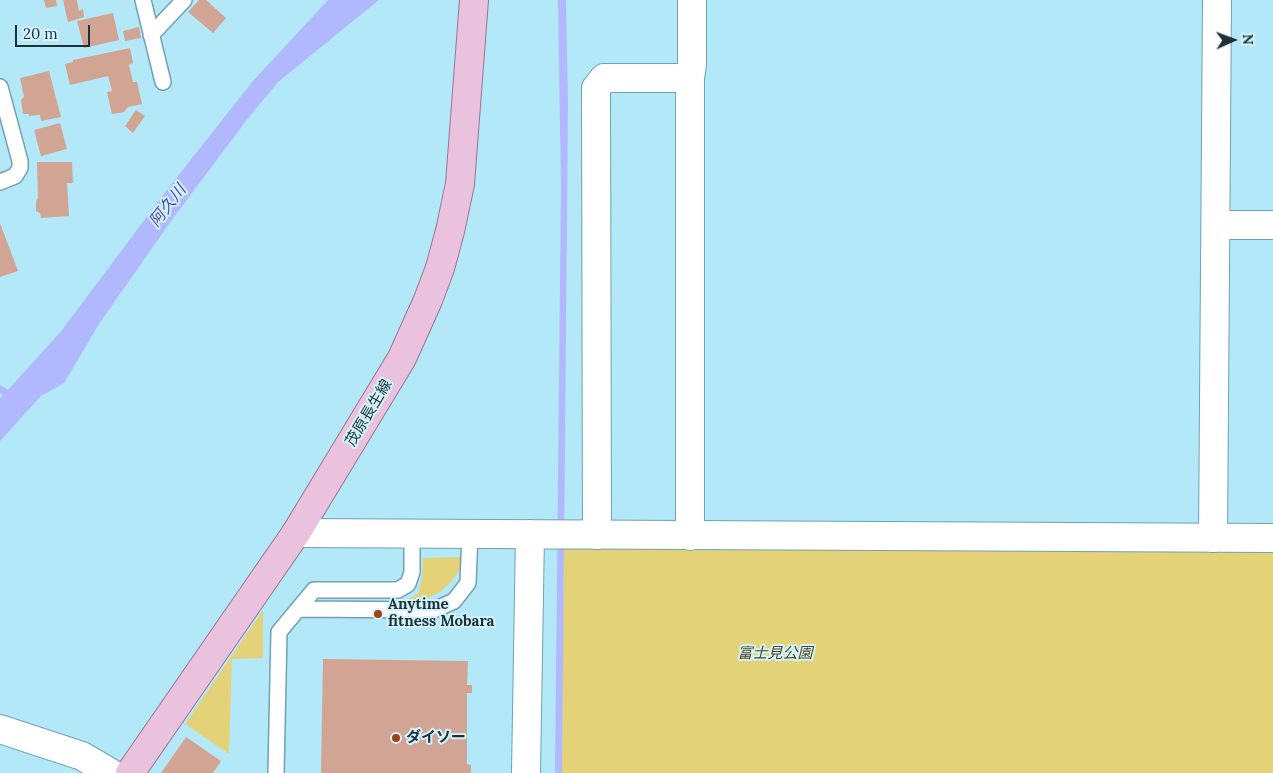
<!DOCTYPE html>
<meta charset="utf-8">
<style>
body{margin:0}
#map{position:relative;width:1273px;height:773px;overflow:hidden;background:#b3e8f9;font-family:Lora,serif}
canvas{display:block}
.north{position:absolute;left:1208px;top:15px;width:50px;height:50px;-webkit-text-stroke:4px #d3f2fc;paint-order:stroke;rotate:88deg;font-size:14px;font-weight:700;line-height:20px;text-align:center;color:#1c3238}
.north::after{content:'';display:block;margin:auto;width:18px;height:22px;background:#1c3238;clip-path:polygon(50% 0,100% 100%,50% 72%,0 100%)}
.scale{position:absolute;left:15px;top:25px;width:75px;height:22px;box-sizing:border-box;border:2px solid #1c3238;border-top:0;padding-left:6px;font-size:15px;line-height:18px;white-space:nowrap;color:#1c3238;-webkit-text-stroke:4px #d3f2fc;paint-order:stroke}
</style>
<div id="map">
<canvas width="1273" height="773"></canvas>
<div class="north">N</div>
<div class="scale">20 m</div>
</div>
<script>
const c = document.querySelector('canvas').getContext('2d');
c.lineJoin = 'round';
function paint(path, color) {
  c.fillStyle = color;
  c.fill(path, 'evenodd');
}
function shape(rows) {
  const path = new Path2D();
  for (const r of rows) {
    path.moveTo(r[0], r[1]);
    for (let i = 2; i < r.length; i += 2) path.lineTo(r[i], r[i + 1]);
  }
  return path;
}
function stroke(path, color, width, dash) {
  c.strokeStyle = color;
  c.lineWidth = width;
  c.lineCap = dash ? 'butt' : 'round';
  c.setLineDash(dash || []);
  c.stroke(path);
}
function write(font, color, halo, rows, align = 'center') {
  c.font = font + ' Lora,"Noto Sans JP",serif';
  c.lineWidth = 4;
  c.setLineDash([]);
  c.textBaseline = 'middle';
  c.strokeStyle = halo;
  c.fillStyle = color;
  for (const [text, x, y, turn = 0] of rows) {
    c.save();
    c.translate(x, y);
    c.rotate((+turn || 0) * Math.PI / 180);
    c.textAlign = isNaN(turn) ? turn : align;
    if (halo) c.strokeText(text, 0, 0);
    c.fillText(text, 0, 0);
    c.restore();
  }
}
paint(shape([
 [564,535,1273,538,1273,773,562,773],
 [460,557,460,569,451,582,440,592,421,601,405,601,418,594,422,578,423,558],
 [263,610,263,658,232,659,229,754,185,724]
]), '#e3d277');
paint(shape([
 [328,0,379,0,278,82,246,121,171,221,99,324,64,383,41,396,0,441,0,398,3,395,0,393,0,385,8,390,62,330,163,195,252,82],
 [558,0,566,0,568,104,562,773,555,773,561,186]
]), '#b1b8fd');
paint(shape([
 [44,0,56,0,57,6,46,8],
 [63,0,77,0,79,11,83,9,84,17,68,22],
 [199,0,206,0,226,18,213,33,188,12],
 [113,13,119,40,84,48,77,21],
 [139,27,141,38,125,41,123,31],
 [130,48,133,63,129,65,133,82,137,82,142,104,128,107,124,112,112,114,107,92,112,91,108,76,70,85,65,64,73,62,73,60],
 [49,71,61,117,41,121,40,115,29,116,29,114,23,114,21,100,24,97,20,78],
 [136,110,145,116,133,133,125,126],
 [60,123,67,149,41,156,34,130],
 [37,162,72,162,73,183,67,183,69,216,41,218,40,213,36,211,36,201,38,198],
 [0,223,18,271,0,277],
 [323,659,468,661,467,685,472,685,472,693,467,693,467,764,471,765,471,773,321,773],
 [186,737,221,761,213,773,161,773]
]), '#d2a494');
const service = shape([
 [143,0,163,82],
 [151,35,184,0],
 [0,87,20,161,20,168,15,176,0,182],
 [298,609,434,610,454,601,468,583,470,534],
 [276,773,279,632,314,590,398,590,408,584,412,572,412,534]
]);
const minor = shape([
 [1216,225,1273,225],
 [597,535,596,88,604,78,690,78,692,64,692,0],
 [690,536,690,78],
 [1213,538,1217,0],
 [0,729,82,756,111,773]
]);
const tertiary = shape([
 [296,533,1273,538],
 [526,773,530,534]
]);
const primary = shape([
 [130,773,296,533,402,358,428,300,440,268,450,231,460,184,474,0]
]);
stroke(service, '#6fa2b2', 18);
stroke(minor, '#6fa2b2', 30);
stroke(tertiary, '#6fa2b2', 30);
stroke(primary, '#997694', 30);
stroke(service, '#fff', 15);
stroke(minor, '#fff', 28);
stroke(tertiary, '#fff', 28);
stroke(primary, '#eac2dd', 28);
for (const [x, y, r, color] of [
 [378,614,5,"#a53f17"],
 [396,738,5,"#a53f17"]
]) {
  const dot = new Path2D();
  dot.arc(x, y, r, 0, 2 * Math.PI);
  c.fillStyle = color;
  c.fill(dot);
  stroke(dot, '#d3f2fc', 2);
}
write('15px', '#1c3238', '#d3f2fc', [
 ["茂原長生線",369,413,-59]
]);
write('bold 15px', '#1c3238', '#d3f2fc', [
 ["Anytime",388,605],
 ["fitness Mobara",388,622],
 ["ダイソー",406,738]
], 'left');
write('italic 15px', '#51491f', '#d3f2fc', [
 ["富士見公園",775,654]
]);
write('italic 16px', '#4846a8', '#d3f2fc', [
 ["阿久川",168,206,-52]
]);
</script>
